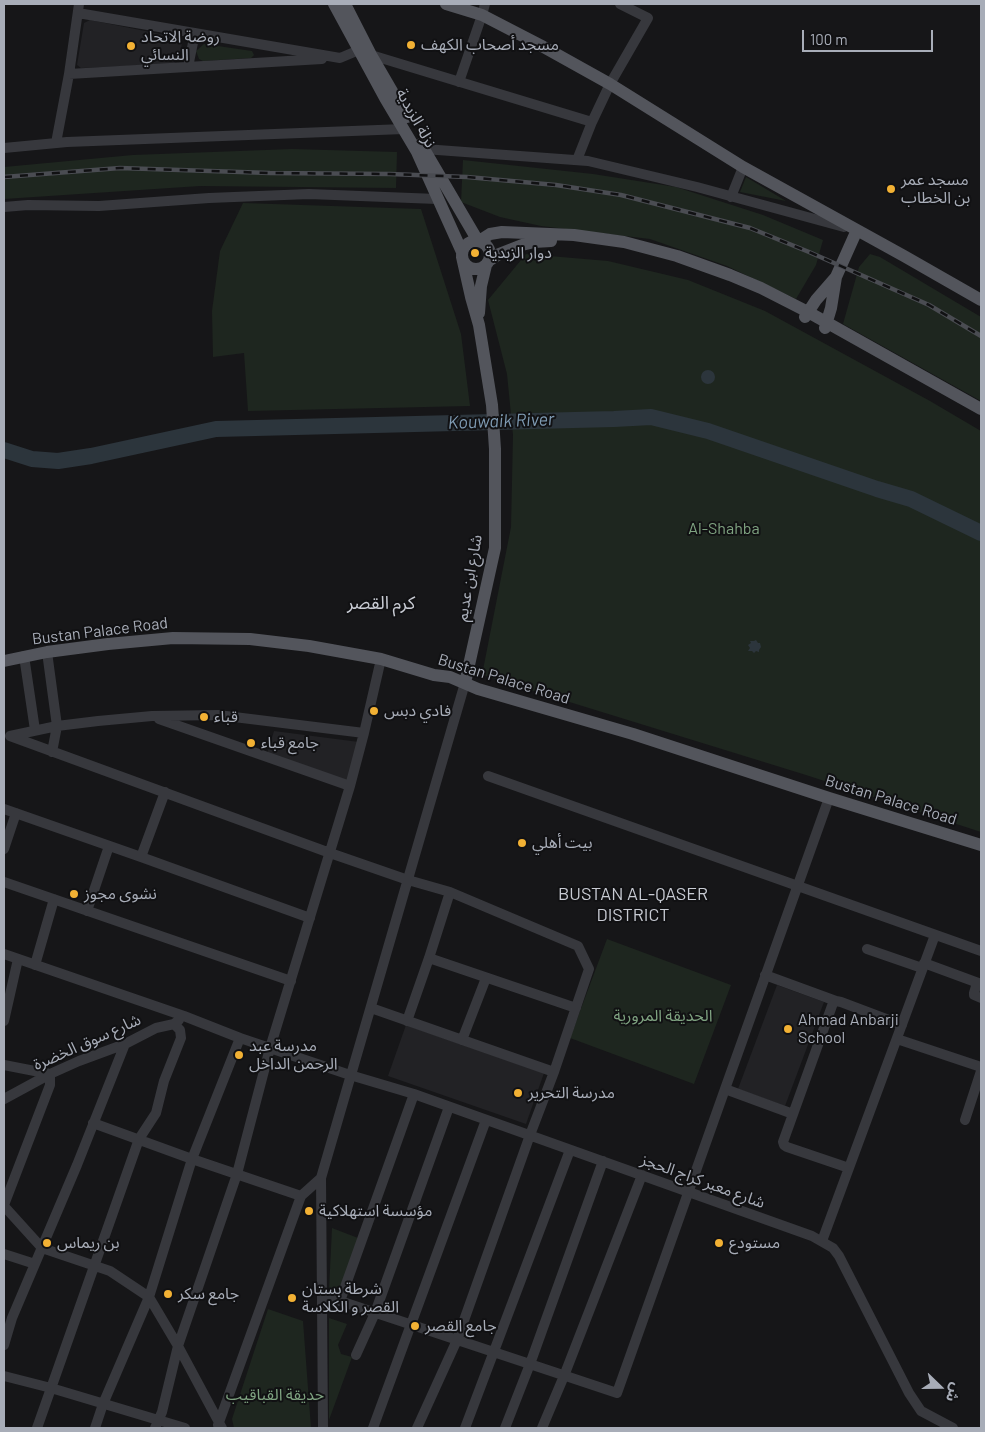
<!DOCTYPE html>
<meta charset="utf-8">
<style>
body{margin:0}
#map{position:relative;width:985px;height:1432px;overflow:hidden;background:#161618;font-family:Barlow,"Noto Sans Arabic",sans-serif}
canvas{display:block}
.frame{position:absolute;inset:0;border:5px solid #a8adb8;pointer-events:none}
.north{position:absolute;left:915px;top:1362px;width:50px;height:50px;-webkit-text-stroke:4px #111113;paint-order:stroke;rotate:112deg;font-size:14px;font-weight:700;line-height:20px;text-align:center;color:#a8adb8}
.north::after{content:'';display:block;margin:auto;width:18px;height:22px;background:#a8adb8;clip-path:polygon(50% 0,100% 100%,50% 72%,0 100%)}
.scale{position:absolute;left:802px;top:30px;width:131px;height:22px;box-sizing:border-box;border:2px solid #a8adb8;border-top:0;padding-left:6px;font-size:15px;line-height:18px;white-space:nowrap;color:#a8adb8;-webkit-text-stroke:4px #111113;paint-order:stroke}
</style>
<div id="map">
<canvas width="985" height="1432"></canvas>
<div class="frame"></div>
<div class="north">ش</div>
<div class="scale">100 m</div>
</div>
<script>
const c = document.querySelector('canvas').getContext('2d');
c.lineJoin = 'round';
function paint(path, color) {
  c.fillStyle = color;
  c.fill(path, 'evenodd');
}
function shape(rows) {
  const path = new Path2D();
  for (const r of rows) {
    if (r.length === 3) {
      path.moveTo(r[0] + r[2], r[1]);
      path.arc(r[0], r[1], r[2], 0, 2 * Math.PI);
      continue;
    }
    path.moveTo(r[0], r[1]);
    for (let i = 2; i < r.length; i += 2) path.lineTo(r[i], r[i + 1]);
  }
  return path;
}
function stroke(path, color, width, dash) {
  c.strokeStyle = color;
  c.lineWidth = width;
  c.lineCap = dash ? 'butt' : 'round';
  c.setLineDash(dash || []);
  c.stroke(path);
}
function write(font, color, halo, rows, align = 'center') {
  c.font = font + ' Barlow,"Noto Sans Arabic",sans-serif';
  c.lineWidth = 4;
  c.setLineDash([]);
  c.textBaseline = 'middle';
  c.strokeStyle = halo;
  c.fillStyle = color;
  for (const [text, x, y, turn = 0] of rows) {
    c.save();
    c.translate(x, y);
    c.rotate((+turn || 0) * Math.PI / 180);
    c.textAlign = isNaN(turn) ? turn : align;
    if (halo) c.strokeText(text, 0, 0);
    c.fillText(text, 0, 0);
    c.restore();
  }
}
paint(shape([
 [90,20,175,37,182,42,181,50,177,61,173,64,81,68,77,65,84,23],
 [274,731,359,742,347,782,267,754],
 [777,985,824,1002,785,1106,738,1089],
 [406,1025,544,1073,526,1124,388,1076]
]), '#222225');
paint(shape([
 [204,44,252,51,254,55,251,58,203,61,199,59,196,51],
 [292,149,397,152,396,188,200,186,4,199,4,167,133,155],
 [463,160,593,174,676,187,763,215,823,240,816,265,796,299,727,266,650,239,541,226,500,217,461,202],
 [746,177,786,201,740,192],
 [243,203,421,209,461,334,470,406,248,411,244,353,213,357,212,311,220,251],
 [526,254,608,261,688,280,765,311,930,401,981,431,981,832,806,775,482,675,511,527,513,435,507,374,488,300],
 [870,254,880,257,981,317,981,401,843,324,859,267],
 [607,939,731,985,694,1084,570,1038],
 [332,1228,358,1238,339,1293,329,1290],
 [268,1309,303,1321,311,1428,234,1428,232,1419],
 [329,1318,347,1324,338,1345,341,1354,352,1357,329,1420]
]), '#1e261f');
paint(shape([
 [708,377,7],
 [756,640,758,643,760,643,761,647,759,650,759,652,756,651,754,653,752,651,748,651,750,648,748,645,751,643,750,641,754,641]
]), '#2c353c');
stroke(shape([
 [4,450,32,459,58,461,91,456,216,429,614,419,651,417,708,431,877,489,911,499,981,533]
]), '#2c353c', 16);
stroke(shape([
 [78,13,340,58,359,50],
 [371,55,592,122,610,84,648,18,620,4],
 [188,67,195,33],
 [69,74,322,59],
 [459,82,482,15,485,4],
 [56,143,69,74,79,4],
 [4,148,67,142,404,129],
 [424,149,588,161,697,187,844,227],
 [577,160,592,122],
 [731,197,743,167],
 [4,207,28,205,99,206,209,198,309,194,437,199],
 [47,652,57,726,52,752],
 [24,656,35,730],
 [159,719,350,786],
 [10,736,330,853,408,880,450,892,578,946,589,969,554,1072,530,1135,457,1340,417,1428],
 [10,736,57,726,98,721,152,716,218,715,364,733],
 [488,776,981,951],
 [4,809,141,857,310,918],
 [4,849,16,813],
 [141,857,165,792],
 [4,882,291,981],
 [87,911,109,846],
 [867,949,922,968],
 [4,954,184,1016,240,1038,350,1075,414,1094,812,1236,833,1248,839,1256,909,1393,921,1411,953,1428],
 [429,958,576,1008],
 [924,963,981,984],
 [35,965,54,899],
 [765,975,836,1001],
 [977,983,974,993,974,995,981,998],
 [371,1008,554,1072],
 [4,1021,18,959],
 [407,1021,429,958,450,892],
 [897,1039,981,1067],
 [462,1040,486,978],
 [4,1065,50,1074,50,1085,4,1205],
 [725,1089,793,1114],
 [4,1099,50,1074,79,1061,125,1044,156,1028,174,1024,179,1020],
 [965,1120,981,1071],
 [93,1123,192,1159,301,1196],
 [849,1168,787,1147,784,1145,783,1142,833,1003,836,1001,841,1002,902,1025],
 [4,1206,42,1248,110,1271,149,1297,178,1346,222,1428],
 [822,1241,935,935],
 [4,1254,35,1264],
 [322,1295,617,1393,725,1089,829,798],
 [340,1301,414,1094],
 [4,1345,12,1318,77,1165,125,1044],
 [356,1355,375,1313,449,1107],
 [4,1376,51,1388,185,1428],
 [218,1425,301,1196,321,1178],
 [37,1428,139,1139,156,1113,164,1081,181,1038,180,1030,174,1024],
 [95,1428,103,1404,149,1297,192,1159,240,1038],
 [155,1428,162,1412,178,1346,237,1174,270,1048,350,786,364,733,381,659],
 [323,1428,321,1178,465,683],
 [373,1428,486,1120],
 [465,1428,570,1150],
 [505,1428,530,1364,603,1161],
 [542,1428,564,1376,642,1175]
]), '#37383d', 10);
stroke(shape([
 [334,4,385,98,417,152,462,252],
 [345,4,371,55,407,117],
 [446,4,482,15,540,45,610,84,743,167,904,256,981,300],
 [421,144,478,241],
 [476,255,14],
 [479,241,490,234,502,232,574,235,624,242,677,256,730,275,761,288,808,312,981,409],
 [462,257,471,297,479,325,492,405,495,449,495,548,465,683],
 [490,260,499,254,522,245,534,242,551,241],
 [479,313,481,286,486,265],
 [805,317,816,300,836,277,857,230],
 [825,328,831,308,836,277],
 [4,661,47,652,108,644,173,638,250,639,309,646,381,659,434,675,450,677,478,689,633,734,829,798,981,845]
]), '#53555c', 12);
const rail = shape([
 [4,177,120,168,270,173,390,174,467,177,556,185,621,195,750,228,809,252,929,305,981,336]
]);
stroke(rail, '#4a4c52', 4.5);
stroke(rail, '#111113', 2.5, [8]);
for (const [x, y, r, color] of [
 [411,45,5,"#f2b134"],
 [131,46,5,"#f2b134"],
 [891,189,5,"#f2b134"],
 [475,253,5,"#f2b134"],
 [374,711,5,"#f2b134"],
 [204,717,5,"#f2b134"],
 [251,743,5,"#f2b134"],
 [522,843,5,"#f2b134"],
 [74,894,5,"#f2b134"],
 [788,1029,5,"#f2b134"],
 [239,1055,5,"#f2b134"],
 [518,1093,5,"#f2b134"],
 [309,1211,5,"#f2b134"],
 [47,1243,5,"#f2b134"],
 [719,1243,5,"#f2b134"],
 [168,1294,5,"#f2b134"],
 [292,1298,5,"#f2b134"],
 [415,1326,5,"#f2b134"]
]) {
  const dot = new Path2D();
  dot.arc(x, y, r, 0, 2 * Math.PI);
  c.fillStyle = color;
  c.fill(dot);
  stroke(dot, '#111113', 2);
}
write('16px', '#a8adb8', '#111113', [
 ["روضة الاتحاد",141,37],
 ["النسائي",141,55],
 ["مسجد أصحاب الكهف",421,45],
 ["مسجد عمر",901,180],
 ["بن الخطاب",901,198],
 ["دوار الزبدية",485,253],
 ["فادي دبس",384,711],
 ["قباء",214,717],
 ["جامع قباء",261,743],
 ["بيت أهلي",532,843],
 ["نشوى مجوز",84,894],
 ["Ahmad Anbarji",798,1020],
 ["School",798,1038],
 ["مدرسة عبد",249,1046],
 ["الرحمن الداخل",249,1064],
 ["مدرسة التحرير",528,1093],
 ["مؤسسة استهلاكية",319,1211],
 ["بن ريماس",57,1243],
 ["مستودع",729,1243],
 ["شرطة بستان",302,1289],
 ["القصر و الكلاسة",302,1307],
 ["جامع سكر",178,1294],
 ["جامع القصر",425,1326]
], 'left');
write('16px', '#a8adb8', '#111113', [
 ["نزلة الزبدية",416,118,61],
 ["شارع ابن عديم",469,578,-80],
 ["Bustan Palace Road",100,631,-7],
 ["Bustan Palace Road",504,679,17],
 ["Bustan Palace Road",891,800,17],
 ["شارع سوق الخضرة",87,1042,-24],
 ["شارع معبر كراج الحجز",703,1181,20]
]);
write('16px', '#7fa381', '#111113', [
 ["Al-Shahba",724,529],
 ["الحديقة المرورية",663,1016],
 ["حديقة القباقيب",275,1395]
]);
write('italic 18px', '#7f9bb3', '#111113', [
 ["Kouwaik River",501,421,-2]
]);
write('18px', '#c9ccd4', '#111113', [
 ["كرم القصر",381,603],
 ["BUSTAN AL-QASER",633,894],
 ["DISTRICT",633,915]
]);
</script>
